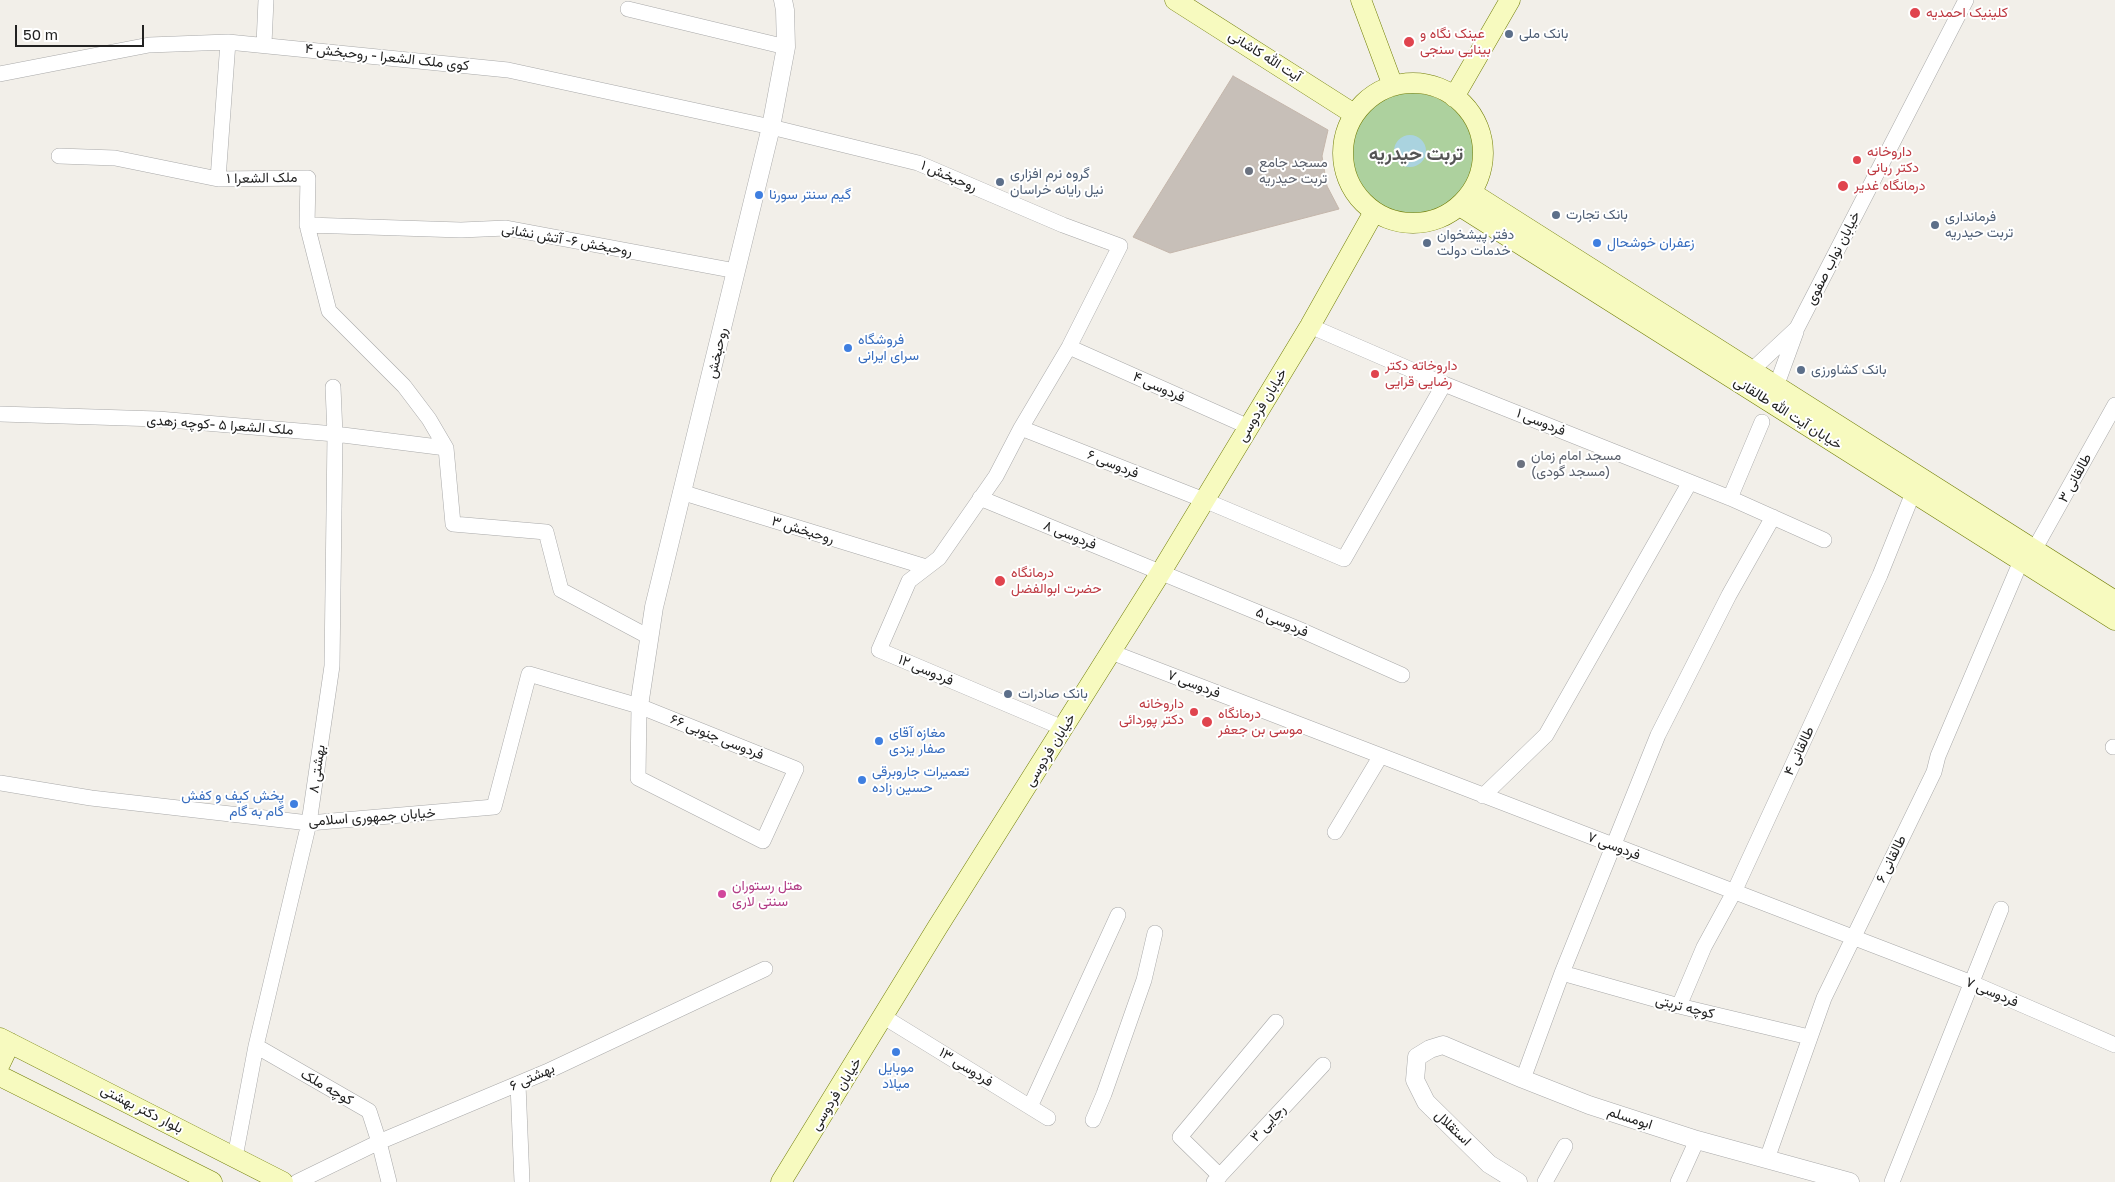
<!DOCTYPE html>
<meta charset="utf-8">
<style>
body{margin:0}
#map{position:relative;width:2115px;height:1182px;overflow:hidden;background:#f2efe9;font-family:"Golos Text",sans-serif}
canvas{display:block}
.scale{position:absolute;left:15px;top:25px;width:129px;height:22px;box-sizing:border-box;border:2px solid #222;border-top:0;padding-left:6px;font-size:15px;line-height:18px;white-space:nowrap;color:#222;-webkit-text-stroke:4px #fff;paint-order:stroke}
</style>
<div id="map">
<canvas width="2115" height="1182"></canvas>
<div class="scale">50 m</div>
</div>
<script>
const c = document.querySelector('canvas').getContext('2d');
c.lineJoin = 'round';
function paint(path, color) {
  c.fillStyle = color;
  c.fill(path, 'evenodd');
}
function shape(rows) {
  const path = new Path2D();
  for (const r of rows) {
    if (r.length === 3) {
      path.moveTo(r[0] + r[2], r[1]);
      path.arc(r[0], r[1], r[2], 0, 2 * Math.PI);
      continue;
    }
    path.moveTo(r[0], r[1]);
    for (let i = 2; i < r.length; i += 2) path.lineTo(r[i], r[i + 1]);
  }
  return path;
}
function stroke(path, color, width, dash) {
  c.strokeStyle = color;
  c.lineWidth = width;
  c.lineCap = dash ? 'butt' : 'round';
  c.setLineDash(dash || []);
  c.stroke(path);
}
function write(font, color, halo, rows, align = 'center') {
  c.font = font + ' "Golos Text",Vazirmatn,sans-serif';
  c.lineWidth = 4;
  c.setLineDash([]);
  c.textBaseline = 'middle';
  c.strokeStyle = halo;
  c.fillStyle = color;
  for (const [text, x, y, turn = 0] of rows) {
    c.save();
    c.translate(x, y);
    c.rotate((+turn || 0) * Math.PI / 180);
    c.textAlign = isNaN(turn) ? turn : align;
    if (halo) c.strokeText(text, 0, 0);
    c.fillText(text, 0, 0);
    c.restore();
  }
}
paint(shape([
 [1412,155,62]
]), '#add19e');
paint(shape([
 [1410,151,16]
]), '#aad3df');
const building = shape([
 [1233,76,1328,130,1322,156,1327,186,1339,209,1170,253,1133,237,1233,76]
]);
paint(building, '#c7bfb8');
stroke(building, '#c4b6ab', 1);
const minor = shape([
 [628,9,786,47],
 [228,42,218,179,308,178,307,225,329,311,404,386,429,419,446,448,453,524,546,532,561,590,649,637],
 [264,44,266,0],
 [0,74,149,45,228,42,508,70,771,127,918,163,1063,225,1120,246,1069,347,1021,428,996,476,939,558,909,581,879,650,1063,728],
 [59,156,115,158,218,179],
 [307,225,461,230,506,228,736,271],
 [1310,326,1444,384,1730,498,1824,540],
 [1069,347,1249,427],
 [1752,370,1797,328,1966,0],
 [1773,395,1796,332],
 [0,414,158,419,335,434,333,387],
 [1021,428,1204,500,1344,559,1444,384],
 [681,492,926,567],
 [980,498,1303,631,1402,675],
 [1730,498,1762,422],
 [2034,550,2115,405],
 [1111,652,1972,983,2115,1045],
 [2113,747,2115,747],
 [0,783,91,798,309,823,494,807,529,674,639,706,796,769,763,841,638,778,639,706],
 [1483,796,1546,735,1690,482],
 [1335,832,1380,757],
 [1562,973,1679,1006,1809,1037],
 [1679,1006,1704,947,1734,892,1880,575,1913,493],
 [884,1017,1048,1118],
 [256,1046,369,1111,379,1142,389,1182],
 [1523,1079,1562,973,1658,735,1729,595,1773,517],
 [518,1084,522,1182],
 [1030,1107,1118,915],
 [1093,1120,1104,1094,1144,980,1155,933],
 [235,1157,256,1046,309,823,332,666,335,434,446,448],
 [1767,1159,1824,998,1934,772,1938,756,2021,561],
 [1220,1176,1180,1137,1276,1022],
 [297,1182,379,1142,546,1072,765,969],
 [1214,1182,1323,1065],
 [1545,1182,1565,1146],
 [1678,1182,1697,1140],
 [1892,1182,2001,909]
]);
const tertiary = shape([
 [639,706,654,607,771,127,786,47,785,10,783,0],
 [1518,1182,1489,1164,1426,1102,1415,1080,1417,1057,1430,1049,1443,1045,1523,1079,1589,1105,1697,1140,1850,1182]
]);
const secondary = shape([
 [1175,0,1354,114],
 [1361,0,1393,86],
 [1413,153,70],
 [1454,97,1510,0],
 [1472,193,2115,601],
 [1460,206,2115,620],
 [0,1038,283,1182],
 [0,1064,10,1043],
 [0,1076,212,1182],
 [781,1182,937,928,1161,572,1310,326,1374,212]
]);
stroke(minor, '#a9a9a9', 16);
stroke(tertiary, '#a9a9a9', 19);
stroke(secondary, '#707d05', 21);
stroke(minor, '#fff', 15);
stroke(tertiary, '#fff', 18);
stroke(secondary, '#f7fabf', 20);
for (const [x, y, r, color] of [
 [1915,13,6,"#e0444e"],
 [1509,34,5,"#5c6f8a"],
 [1409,42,6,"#e0444e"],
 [1857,160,5,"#e0444e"],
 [1249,171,5,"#6b7280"],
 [1000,182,5,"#5c6f8a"],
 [1843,186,6,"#e0444e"],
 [759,195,5,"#3f7fe0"],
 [1556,215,5,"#5c6f8a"],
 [1935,225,5,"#5c6f8a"],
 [1427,243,5,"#5c6f8a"],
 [1597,243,5,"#3f7fe0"],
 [848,348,5,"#3f7fe0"],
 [1801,370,5,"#5c6f8a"],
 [1375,374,5,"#e0444e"],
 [1521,464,5,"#6b7280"],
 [1000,581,6,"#e0444e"],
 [1008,694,5,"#5c6f8a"],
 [1194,712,5,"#e0444e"],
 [1207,722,6,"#e0444e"],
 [879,741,5,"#3f7fe0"],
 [862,780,5,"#3f7fe0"],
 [294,804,5,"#3f7fe0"],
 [722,894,5,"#d1479c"],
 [896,1052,5,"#3f7fe0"]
]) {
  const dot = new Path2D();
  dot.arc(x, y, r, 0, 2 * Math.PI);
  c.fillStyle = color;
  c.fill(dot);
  stroke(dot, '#fff', 2);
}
write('14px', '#be3a42', '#fff', [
 ["کلینیک احمدیه",1926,13],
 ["عینک نگاه و",1420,34],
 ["بینایی سنجی",1420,50],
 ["داروخانه",1867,152],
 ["دکتر ربانی",1867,168],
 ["درمانگاه غدیر",1854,186],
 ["داروخاته دکتر",1385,366],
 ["رضایی قرایی",1385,382],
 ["درمانگاه",1011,573],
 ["حضرت ابوالفضل",1011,589],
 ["داروخانه",1184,704,"right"],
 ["دکتر پوردائی",1184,720,"right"],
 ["درمانگاه",1218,714],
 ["موسی بن جعفر",1218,730]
], 'left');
write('14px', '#4e5e75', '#fff', [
 ["بانک ملی",1519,34],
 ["گروه نرم افزاری",1010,174],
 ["نیل رایانه خراسان",1010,190],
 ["بانک تجارت",1566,215],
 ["فرمانداری",1945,217],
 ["تربت حیدریه",1945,233],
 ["دفتر پیشخوان",1437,235],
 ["خدمات دولت",1437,251],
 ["بانک کشاورزی",1811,370],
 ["بانک صادرات",1018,694]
], 'left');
write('14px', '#222', '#fff', [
 ["آیت الله کاشانی",1265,56,32],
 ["کوی ملک الشعرا - روحبخش ۴",387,57,6],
 ["روحبخش ۱",949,176,23],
 ["ملک الشعرا ۱",262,178,-1],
 ["روحبخش ۶- آتش نشانی",567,240,10],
 ["خیابان نواب صفوی",1833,258,-63],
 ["روحبخش",717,353,-77],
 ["فردوسی ۴",1159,387,24],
 ["خیابان فردوسی",1262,405,-59],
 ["خیابان آیت الله طالقانی",1788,413,32],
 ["فردوسی ۱",1541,422,22],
 ["ملک الشعرا ۵ -کوچه زهدی",220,425,4],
 ["فردوسی ۶",1113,464,22],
 ["طالقانی ۳",2075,478,-61],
 ["روحبخش ۳",803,530,17],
 ["فردوسی ۸",1070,535,22],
 ["فردوسی ۵",1282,622,23],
 ["فردوسی ۱۲",926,670,23],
 ["فردوسی ۷",1194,684,21],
 ["فردوسی جنوبی ۶۶",717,737,22],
 ["خیابان فردوسی",1050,750,-58],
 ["طالقانی ۴",1799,751,-65],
 ["بهشتی ۸",317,769,-82],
 ["خیابان جمهوری اسلامی",372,817,-4],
 ["فردوسی ۷",1614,846,21],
 ["طالقانی ۶",1891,859,-64],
 ["فردوسی ۷",1992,992,23],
 ["کوچه تربتی",1685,1007,14],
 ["فردوسی ۱۳",966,1067,32],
 ["بهشتی ۶",532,1077,-24],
 ["کوچه ملک",327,1087,30],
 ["خیابان فردوسی",836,1094,-58],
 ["بلوار دکتر بهشتی",142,1109,27],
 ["ابومسلم",1630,1118,18],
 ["رجایی ۳",1268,1123,-47],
 ["استقلال",1453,1128,44]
]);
write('14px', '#5b616d', '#fff', [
 ["مسجد جامع",1259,163],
 ["تربت حیدریه",1259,179],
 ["مسجد امام زمان",1531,456],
 ["(مسجد گودی)",1531,472]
], 'left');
write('14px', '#366cbe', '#fff', [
 ["گیم سنتر سورنا",769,195],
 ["زعفران خوشحال",1607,243],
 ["فروشگاه",858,340],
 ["سرای ایرانی",858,356],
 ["مغازه آقای",889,733],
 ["صفار یزدی",889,749],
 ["تعمیرات جاروبرقی",872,772],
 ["حسین زاده",872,788],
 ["پخش کیف و کفش",284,796,"right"],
 ["گام به گام",284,812,"right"],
 ["موبایل",896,1068,"center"],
 ["میلاد",896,1084,"center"]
], 'left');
write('14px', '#b23c85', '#fff', [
 ["هتل رستوران",732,886],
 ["سنتی لاری",732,902]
], 'left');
write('bold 19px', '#555', '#fff', [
 ["تربت حیدریه",1416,154]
]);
</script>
